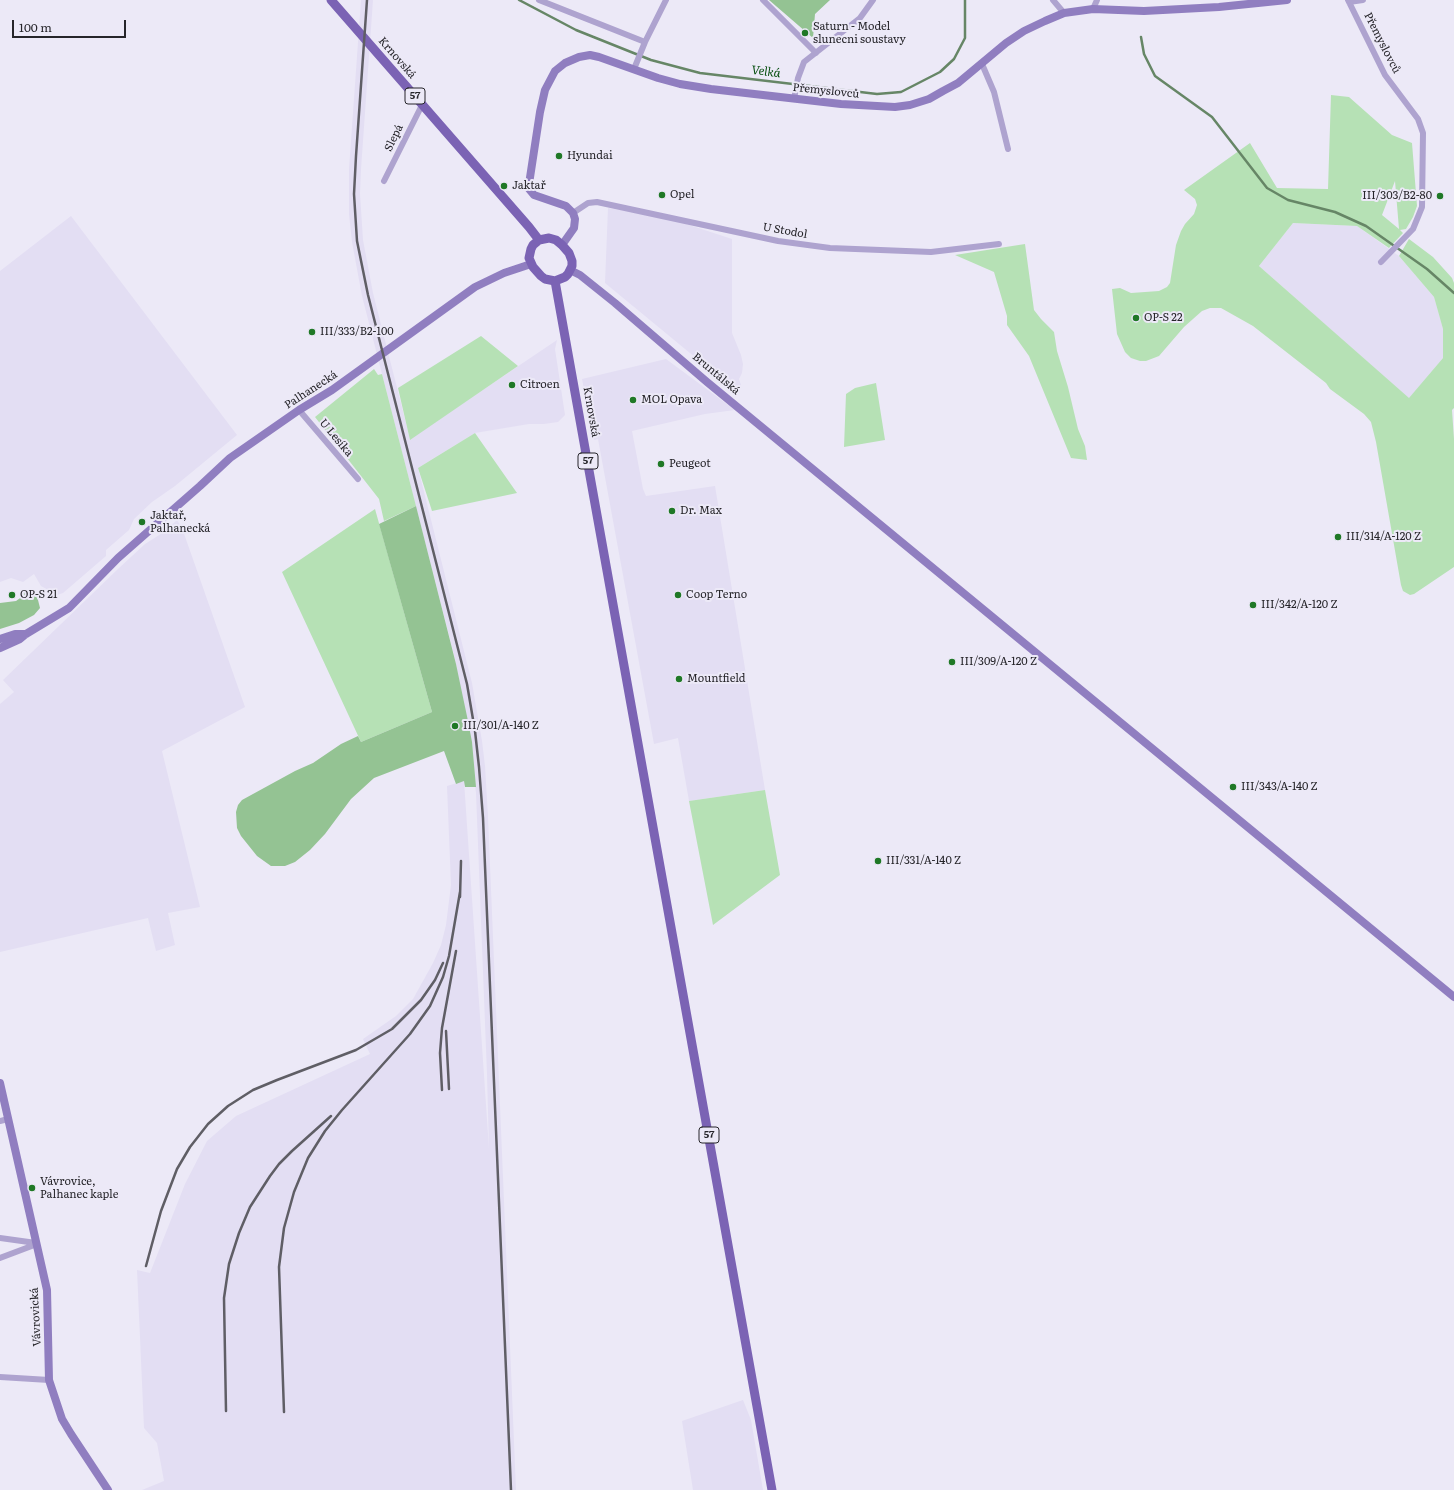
<!DOCTYPE html>
<meta charset="utf-8">
<style>
body{margin:0}
#map{position:relative;width:1454px;height:1490px;overflow:hidden;background:#ece9f7;font-family:Literata,serif}
canvas{display:block}
.scale{position:absolute;left:12px;top:20px;width:114px;height:18px;box-sizing:border-box;border:2px solid #26252a;border-top:0;padding-left:5px;font-size:12px;line-height:14px;white-space:nowrap;color:#26252a;-webkit-text-stroke:3px #ece9f7;paint-order:stroke}
</style>
<div id="map">
<canvas width="1454" height="1490"></canvas>
<div class="scale">100 m</div>
</div>
<script>
const c = document.querySelector('canvas').getContext('2d');
c.lineJoin = 'round';
function paint(path, color) {
  c.fillStyle = color;
  c.fill(path, 'evenodd');
}
function shape(rows) {
  const path = new Path2D();
  for (const r of rows) {
    path.moveTo(r[0], r[1]);
    for (let i = 2; i < r.length; i += 2) path.lineTo(r[i], r[i + 1]);
  }
  return path;
}
function stroke(path, color, width, dash) {
  c.strokeStyle = color;
  c.lineWidth = width;
  c.lineCap = dash ? 'butt' : 'round';
  c.setLineDash(dash || []);
  c.stroke(path);
}
function write(font, color, halo, rows, align = 'center') {
  c.font = font + ' Literata,serif';
  c.lineWidth = 4;
  c.setLineDash([]);
  c.textBaseline = 'middle';
  c.strokeStyle = halo;
  c.fillStyle = color;
  for (const [text, x, y, turn = 0] of rows) {
    c.save();
    c.translate(x, y);
    c.rotate((+turn || 0) * Math.PI / 180);
    c.textAlign = isNaN(turn) ? turn : align;
    if (halo) c.strokeText(text, 0, 0);
    c.fillText(text, 0, 0);
    c.restore();
  }
}
paint(shape([
 [361,0,373,0,361,169,360,194,363,240,373,293,410,439,557,340,555,349,565,415,558,422,544,424,529,424,475,433,418,468,472,683,482,741,485,766,488,817,516,1490,142,1490,164,1481,157,1443,144,1428,137,1270,150,1273,185,1184,207,1141,236,1116,370,1054,363,1039,396,1016,413,999,433,963,441,945,446,925,451,885,447,786,464,781,489,1149,487,1074,476,793,466,714,454,655,362,296,352,242,349,214,349,169],
 [608,208,647,214,674,220,732,239,732,333,741,355,743,364,742,373,739,379,741,385,736,391,605,283],
 [71,216,237,435,175,486,152,502,134,519,129,530,106,550,106,556,63,593,57,595,41,586,34,574,23,582,11,578,0,582,0,271],
 [1293,223,1357,226,1399,256,1434,297,1443,329,1443,358,1409,399,1259,266],
 [666,359,735,410,705,414,632,431,643,489,646,496,715,486,765,790,689,801,678,738,654,744,598,439,594,440,582,379],
 [177,520,182,528,245,707,162,751,200,907,168,913,175,945,156,951,148,918,0,952,0,704,14,692,3,680,119,568,145,544,164,532],
 [743,1400,751,1420,763,1490,693,1490,682,1421]
]), '#e3def3');
paint(shape([
 [1331,95,1349,97,1392,135,1412,143,1417,206,1413,217,1406,229,1400,230,1403,233,1389,248,1357,226,1293,223,1259,266,1409,398,1443,358,1443,329,1434,297,1399,256,1409,239,1433,257,1452,278,1454,283,1454,408,1452,410,1454,439,1454,567,1414,594,1410,595,1403,591,1401,585,1376,442,1371,422,1364,414,1330,389,1326,383,1253,326,1221,308,1210,308,1202,311,1184,327,1159,356,1146,361,1140,361,1131,358,1125,352,1117,334,1112,289,1120,288,1131,293,1159,291,1167,287,1170,283,1176,245,1181,231,1185,224,1194,214,1197,205,1195,199,1184,190,1250,143,1277,188,1328,189],
 [1395,181,1399,229,1382,215],
 [1025,244,1034,310,1041,319,1054,332,1057,351,1068,387,1078,429,1085,446,1087,460,1071,458,1029,356,1007,325,1007,316,994,272,955,255],
 [481,336,518,366,410,440,398,388],
 [374,369,378,375,382,374,416,506,384,521,379,499,315,417],
 [876,383,885,440,844,447,846,394,855,388],
 [475,433,517,493,432,511,418,468],
 [375,509,432,712,361,742,282,572],
 [765,790,780,875,713,925,689,801]
]), '#b6e1b5');
paint(shape([
 [769,0,830,0,815,14,813,38],
 [416,506,456,664,468,721,472,742,476,787,465,787,464,781,456,784,444,751,374,778,351,799,325,834,310,850,295,862,285,866,271,866,257,856,241,836,237,828,236,812,238,805,242,800,295,771,313,763,341,744,358,736,361,742,432,712,379,524],
 [28,590,34,593,38,600,40,608,34,615,19,623,0,629,0,603,16,601,23,596,24,593,23,592]
]), '#94c393');
stroke(shape([
 [519,0,576,30,651,60,700,73,877,94,901,92,940,72,954,59,965,38,965,0],
 [1141,37,1144,54,1155,76,1212,117,1267,188,1288,200,1335,212,1366,226,1427,269,1454,293]
]), '#668666', 2.5);
stroke(shape([
 [539,0,645,42],
 [763,0,816,53],
 [1053,0,1064,13],
 [1348,0,1385,75,1418,119,1423,133,1422,207,1413,229,1381,262],
 [1349,2,1363,0],
 [1093,9,1097,0],
 [982,64,994,92,1008,149],
 [634,69,645,42,666,0],
 [794,99,798,78,804,62,860,18,873,0],
 [384,181,422,105],
 [573,213,588,203,597,202,778,241,830,248,931,252,999,244],
 [299,410,358,479],
 [0,1121,8,1119],
 [0,1238,36,1243],
 [0,1258,37,1244],
 [0,1377,49,1380]
]), '#aea3cf', 6);
stroke(shape([
 [562,245,574,228,575,219,573,213,566,206,534,195,529,189,529,184,540,112,545,90,555,71,565,63,579,57,590,55,599,57,658,78,680,84,711,89,841,104,895,107,910,105,929,99,943,91,958,83,1006,43,1024,31,1045,21,1064,13,1093,9,1144,11,1219,7,1287,0],
 [570,270,580,275,615,303,707,382,1454,997],
 [0,639,15,634,26,634],
 [0,648,20,639,26,634,69,608,118,558,200,486,230,458,299,410,332,390,475,287,504,273,531,264],
 [0,1083,47,1290,49,1380,62,1419,71,1434,108,1490]
]), '#907ec0', 8);
stroke(shape([
 [331,0,529,227,539,240],
 [549,238,556,240,562,245,569,253,572,261,572,266,568,274,565,277,555,281,545,279,541,276,533,267,529,258,531,249,533,245,539,240,549,238],
 [555,281,772,1490]
]), '#7b63b4', 9);
stroke(shape([
 [367,0,356,156,354,194,357,241,368,295,467,684,475,731,479,767,483,818,511,1490],
 [460,897,461,861],
 [446,1031,449,1089],
 [442,1090,440,1053,442,1028,456,951],
 [146,1266,161,1211,177,1169,190,1147,208,1124,228,1106,253,1090,277,1080,356,1050,392,1029,421,1000,435,980,443,963],
 [226,1411,224,1298,229,1264,239,1233,250,1207,270,1176,279,1164,292,1151,331,1116],
 [284,1412,279,1267,284,1228,294,1192,308,1158,325,1131,342,1110,410,1034,430,1006,443,977,449,956,460,892]
]), '#5f5e65', 2.5);
for (const [x, y, r, color] of [
 [805,33,4,"#1f7826"],
 [559,156,4,"#1f7826"],
 [504,186,4,"#1f7826"],
 [662,195,4,"#1f7826"],
 [1440,196,4,"#1f7826"],
 [1136,318,4,"#1f7826"],
 [312,332,4,"#1f7826"],
 [512,385,4,"#1f7826"],
 [633,400,4,"#1f7826"],
 [661,464,4,"#1f7826"],
 [672,511,4,"#1f7826"],
 [142,522,4,"#1f7826"],
 [1338,537,4,"#1f7826"],
 [12,595,4,"#1f7826"],
 [678,595,4,"#1f7826"],
 [1253,605,4,"#1f7826"],
 [952,662,4,"#1f7826"],
 [679,679,4,"#1f7826"],
 [455,726,4,"#1f7826"],
 [1233,787,4,"#1f7826"],
 [878,861,4,"#1f7826"],
 [32,1188,4,"#1f7826"]
]) {
  const dot = new Path2D();
  dot.arc(x, y, r, 0, 2 * Math.PI);
  c.fillStyle = color;
  c.fill(dot);
  stroke(dot, '#ece9f7', 1.5);
}
for (const [x, y, w] of [
 [415,96,20],
 [588,461,20],
 [709,1135,20]
]) {
  const box = new Path2D();
  box.roundRect(x - w / 2, y - 8, w, 16, 3);
  c.fillStyle = '#ece9f7';
  c.fill(box);
  stroke(box, '#26252a', 1);
}
write('bold 10px', '#26252a', null, [
 ["57",415,96],
 ["57",588,461],
 ["57",709,1135]
]);
write('11px', '#26252a', '#ece9f7', [
 ["Saturn - Model",813,27],
 ["slunecni soustavy",813,40],
 ["Hyundai",567,156],
 ["Jaktař",512,186],
 ["Opel",670,195],
 ["III/303/B2-80",1432,196,"right"],
 ["OP-S 22",1144,318],
 ["III/333/B2-100",320,332],
 ["Citroen",520,385],
 ["MOL Opava",641,400],
 ["Peugeot",669,464],
 ["Dr. Max",680,511],
 ["Jaktař,",150,516],
 ["Palhanecká",150,529],
 ["III/314/A-120 Z",1346,537],
 ["OP-S 21",20,595],
 ["Coop Terno",686,595],
 ["III/342/A-120 Z",1261,605],
 ["III/309/A-120 Z",960,662],
 ["Mountfield",687,679],
 ["III/301/A-140 Z",463,726],
 ["III/343/A-140 Z",1241,787],
 ["III/331/A-140 Z",886,861],
 ["Vávrovice,",40,1182],
 ["Palhanec kaple",40,1195]
], 'left');
write('11px', '#26252a', '#ece9f7', [
 ["Přemyslovců",1382,43,63],
 ["Krnovská",397,58,49],
 ["Přemyslovců",826,91,6],
 ["Slepá",394,138,-64],
 ["U Stodol",785,231,10],
 ["Bruntálská",716,374,40],
 ["Palhanecká",311,390,-33],
 ["Krnovská",591,412,80],
 ["U Lesíka",336,438,50],
 ["Vávrovická",36,1317,-93]
]);
write('italic 12px', '#054d0e', '#ece9f7', [
 ["Velká",766,72,7]
]);
</script>
